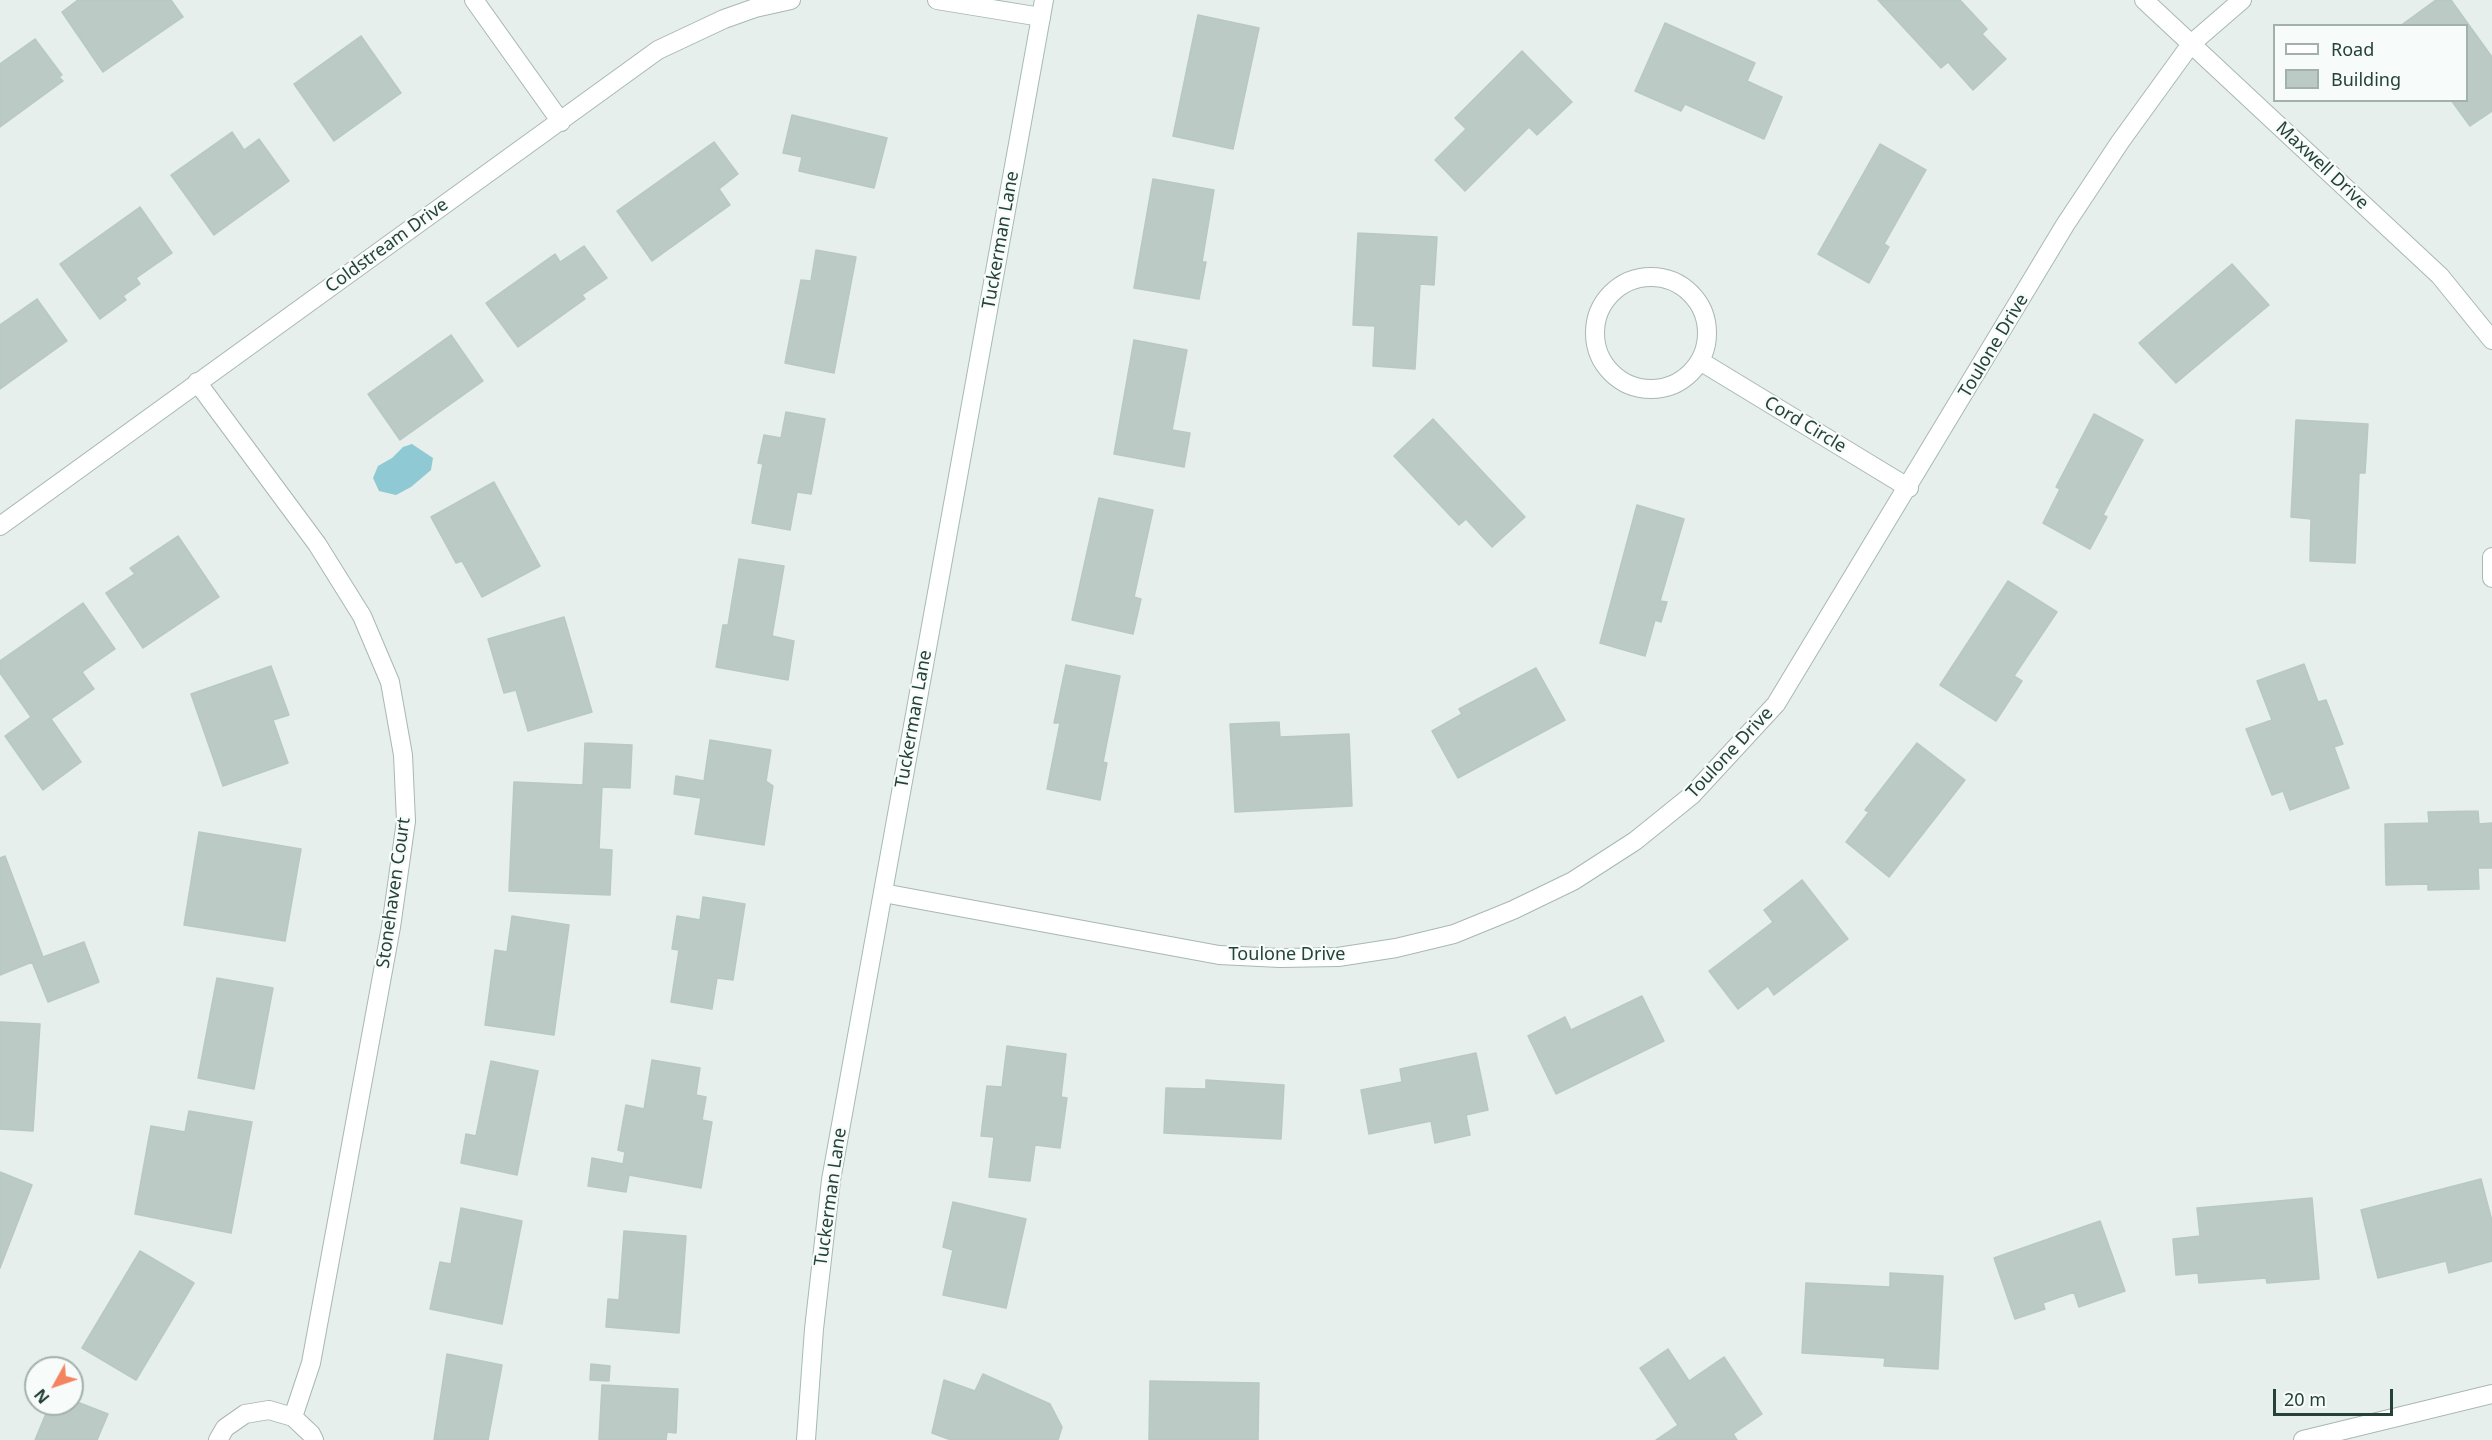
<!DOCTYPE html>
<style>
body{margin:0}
#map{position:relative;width:2492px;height:1440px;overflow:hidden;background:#e6efeb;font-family:"Noto Sans",sans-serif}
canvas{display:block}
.legend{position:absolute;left:2273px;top:24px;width:195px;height:78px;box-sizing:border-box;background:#f7fbf9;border:2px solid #a3b1ad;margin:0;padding:8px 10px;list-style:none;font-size:18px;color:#24423a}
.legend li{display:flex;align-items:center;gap:12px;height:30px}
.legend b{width:30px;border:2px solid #a3b1ad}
.north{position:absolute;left:24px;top:1356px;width:60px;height:60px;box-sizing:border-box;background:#f7fbf9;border:2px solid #a3b1ad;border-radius:50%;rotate:230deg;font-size:16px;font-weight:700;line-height:24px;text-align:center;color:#24423a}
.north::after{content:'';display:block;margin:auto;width:21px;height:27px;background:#f4845f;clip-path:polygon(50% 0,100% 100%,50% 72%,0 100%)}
.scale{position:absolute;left:2273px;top:1389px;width:120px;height:27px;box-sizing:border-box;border:3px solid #24423a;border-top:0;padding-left:8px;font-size:18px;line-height:21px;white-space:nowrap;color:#24423a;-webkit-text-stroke:4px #f7fbf9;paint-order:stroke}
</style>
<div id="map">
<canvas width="2492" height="1440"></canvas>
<ul class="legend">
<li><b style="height:8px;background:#fff"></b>Road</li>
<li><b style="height:16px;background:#bbcac4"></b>Building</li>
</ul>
<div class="north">N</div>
<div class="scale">20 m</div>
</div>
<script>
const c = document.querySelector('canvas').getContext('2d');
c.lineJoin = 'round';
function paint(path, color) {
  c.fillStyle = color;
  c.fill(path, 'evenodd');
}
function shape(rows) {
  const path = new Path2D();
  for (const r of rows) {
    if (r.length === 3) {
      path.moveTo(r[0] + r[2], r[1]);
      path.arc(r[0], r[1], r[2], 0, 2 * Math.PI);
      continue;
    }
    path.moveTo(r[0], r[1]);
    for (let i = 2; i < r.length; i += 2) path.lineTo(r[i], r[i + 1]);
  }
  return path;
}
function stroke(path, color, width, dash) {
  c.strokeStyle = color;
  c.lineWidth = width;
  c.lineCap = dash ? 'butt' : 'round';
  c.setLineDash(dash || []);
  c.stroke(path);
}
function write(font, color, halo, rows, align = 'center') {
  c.font = font + ' "Noto Sans",sans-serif';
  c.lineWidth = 4.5;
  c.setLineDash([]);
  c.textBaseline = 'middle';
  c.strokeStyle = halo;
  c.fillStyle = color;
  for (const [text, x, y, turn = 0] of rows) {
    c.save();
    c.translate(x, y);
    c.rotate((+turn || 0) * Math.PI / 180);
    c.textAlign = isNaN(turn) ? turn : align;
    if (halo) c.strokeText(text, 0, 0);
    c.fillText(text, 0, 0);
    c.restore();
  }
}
paint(shape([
 [412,444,433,458,431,470,411,487,396,495,379,491,373,478,378,466,392,458,403,447]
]), '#8ec9d4');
const building = shape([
 [78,0,171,0,183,17,103,72,62,12,78,0],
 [1878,0,1960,0,1987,29,1982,34,2006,59,1973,90,1948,62,1941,68,1878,0],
 [2436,0,2451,0,2492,57,2492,111,2470,126,2451,100,2466,100,2466,26,2400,26,2436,0],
 [1198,15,1259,28,1233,149,1173,136,1198,15],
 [1665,23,1755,63,1747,81,1782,97,1764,139,1685,104,1681,111,1635,91,1665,23],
 [361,36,401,93,334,141,294,84,361,36],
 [35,39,62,75,59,77,63,81,0,127,0,64,35,39],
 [1522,51,1572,102,1537,135,1529,127,1465,191,1435,160,1466,129,1455,118,1522,51],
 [792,115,887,138,874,188,799,171,802,157,783,153,792,115],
 [232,132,244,150,259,139,289,181,214,235,171,175,232,132],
 [714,142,738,174,719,189,730,205,652,261,617,211,714,142],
 [1880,144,1926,170,1884,244,1889,247,1869,283,1818,254,1880,144],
 [1153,179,1214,190,1202,262,1206,262,1199,299,1134,288,1153,179],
 [140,207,172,253,136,278,140,284,123,296,126,300,100,319,60,264,140,207],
 [1358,233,1437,237,1434,285,1420,284,1415,369,1373,366,1375,326,1353,325,1358,233],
 [584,246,607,278,582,295,585,299,518,347,486,303,555,254,560,262,584,246],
 [816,250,856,257,834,373,785,363,801,280,811,281,816,250],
 [2232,264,2269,305,2176,383,2139,343,2232,264],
 [37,299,67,341,0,389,0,325,37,299],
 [451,335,483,381,400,440,368,394,451,335],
 [1134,340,1187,350,1172,430,1190,433,1184,467,1114,454,1134,340],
 [786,412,825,419,811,494,797,492,790,530,752,523,763,464,758,463,764,435,781,438,786,412],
 [2094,414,2143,440,2103,515,2107,517,2090,549,2043,523,2060,489,2056,487,2094,414],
 [1433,419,1525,517,1492,547,1466,519,1459,525,1394,456,1433,419],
 [2296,420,2368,424,2365,473,2359,473,2355,563,2310,561,2311,519,2291,517,2296,420],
 [494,482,540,566,482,597,462,561,456,563,431,517,494,482],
 [1099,498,1153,510,1134,597,1141,599,1133,634,1072,620,1099,498],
 [1637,505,1684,519,1660,601,1667,602,1661,622,1655,620,1645,656,1600,643,1637,505],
 [178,536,219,597,143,648,106,593,135,574,130,568,178,536],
 [739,559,784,566,772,636,794,641,788,680,716,667,723,625,728,625,739,559],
 [2008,581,2057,612,2014,676,2022,681,1996,721,1940,685,2008,581],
 [83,603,115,649,82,672,94,689,51,719,81,762,43,790,5,736,31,717,0,673,0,661,83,603],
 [564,617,592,712,528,731,516,690,504,693,488,639,564,617],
 [2304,664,2318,702,2326,700,2343,744,2334,747,2349,788,2290,810,2283,791,2272,795,2246,729,2272,720,2257,681,2304,664],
 [1066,665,1120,676,1103,762,1107,763,1100,800,1047,789,1060,723,1054,723,1066,665],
 [271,666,289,715,273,720,288,763,223,786,191,694,271,666],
 [1536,668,1565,720,1458,778,1432,731,1462,714,1459,709,1536,668],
 [1279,722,1280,737,1349,734,1352,806,1235,812,1230,724,1279,722],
 [710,740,771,750,766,781,773,786,764,845,695,834,701,798,674,794,676,776,704,781,710,740],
 [585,743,632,745,630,788,602,787,599,849,612,850,610,895,509,891,514,782,583,785,585,743],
 [1917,743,1965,780,1889,877,1846,842,1869,812,1865,810,1917,743],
 [2478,811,2479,824,2492,823,2492,868,2478,868,2479,889,2428,890,2428,884,2386,885,2385,824,2429,823,2428,812,2478,811],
 [199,832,301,849,285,941,184,925,199,832],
 [5,856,43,957,84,942,99,982,48,1002,32,962,0,975,0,858,5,856],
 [1802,880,1848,939,1774,995,1768,986,1738,1009,1709,971,1773,922,1764,910,1802,880],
 [703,897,745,904,733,980,717,978,712,1009,671,1002,679,950,672,949,677,916,700,920,703,897],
 [512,916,569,925,554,1035,485,1025,495,950,507,952,512,916],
 [217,978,273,988,254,1089,198,1078,217,978],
 [1642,996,1664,1041,1556,1094,1528,1036,1565,1017,1571,1030,1642,996],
 [0,1022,40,1024,33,1131,0,1129,0,1022],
 [1007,1046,1066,1054,1061,1097,1067,1098,1060,1148,1035,1145,1030,1181,989,1177,994,1137,981,1136,987,1086,1002,1087,1007,1046],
 [1476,1053,1488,1110,1466,1115,1470,1135,1435,1143,1431,1121,1369,1134,1361,1090,1402,1082,1400,1069,1476,1053],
 [652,1060,700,1068,696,1095,706,1097,702,1120,712,1122,701,1188,629,1175,626,1192,588,1186,592,1158,623,1164,625,1152,618,1150,626,1105,644,1109,652,1060],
 [491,1061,538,1071,517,1175,461,1163,466,1134,476,1136,491,1061],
 [1206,1080,1284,1085,1281,1139,1164,1133,1166,1088,1206,1089,1206,1080],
 [189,1111,252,1122,231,1233,135,1214,151,1126,185,1132,189,1111],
 [0,1172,32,1185,0,1268,0,1172],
 [2481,1179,2492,1221,2492,1261,2449,1273,2446,1261,2378,1278,2361,1210,2481,1179],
 [2312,1198,2319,1279,2267,1283,2266,1278,2199,1283,2198,1273,2176,1275,2173,1239,2200,1236,2197,1208,2312,1198],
 [953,1202,1026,1219,1006,1308,943,1295,953,1250,943,1247,953,1202],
 [461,1208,522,1221,502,1324,430,1309,440,1262,451,1264,461,1208],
 [2100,1221,2125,1291,2079,1307,2074,1292,2043,1303,2045,1309,2015,1319,1994,1258,2100,1221],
 [624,1231,686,1236,679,1333,606,1327,608,1299,619,1300,624,1231],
 [140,1251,194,1283,136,1380,82,1348,140,1251],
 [1890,1273,1943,1276,1938,1369,1884,1366,1885,1358,1802,1353,1806,1283,1890,1287,1890,1273],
 [1668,1349,1689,1381,1724,1357,1762,1414,1733,1434,1737,1440,1656,1440,1678,1425,1640,1368,1668,1349],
 [447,1354,502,1365,488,1440,434,1440,447,1354],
 [591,1364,610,1366,609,1381,590,1380,591,1364],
 [983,1374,1050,1404,1062,1427,1058,1440,951,1440,932,1433,944,1380,975,1391,983,1374],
 [1150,1381,1259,1383,1258,1440,1149,1440,1150,1381],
 [602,1385,678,1389,676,1433,667,1432,666,1440,599,1440,602,1385],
 [72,1400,108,1414,97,1440,35,1440,50,1404,72,1404,72,1400]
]);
paint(building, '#bbcac4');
stroke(building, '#b8c9c2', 1.5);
const minor = shape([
 [474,0,561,122],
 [937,0,1041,17],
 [2144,0,2440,276,2492,340],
 [1651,333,56],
 [1700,361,1909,488],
 [197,382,317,544,362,616,390,682,403,755,406,821,391,927,311,1363,293,1417],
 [0,526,658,50,724,19,755,8,791,0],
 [2492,557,2492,578],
 [883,893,1219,955,1280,958,1338,957,1396,948,1454,934,1513,910,1573,881,1635,841,1692,795,1776,704,2065,225,2120,142,2191,44,2242,0],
 [218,1440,225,1428,245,1414,269,1410,293,1417,311,1434,314,1440],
 [2303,1440,2492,1394]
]);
const secondary = shape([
 [806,1440,814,1329,831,1180,1044,0]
]);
stroke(minor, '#a8b8b2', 20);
stroke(secondary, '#a4bbb3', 20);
stroke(minor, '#fff', 18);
stroke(secondary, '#fff', 18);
write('18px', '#24423a', '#f7fbf9', [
 ["Maxwell Drive",2322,166,43],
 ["Tuckerman Lane",1001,240,-80],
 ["Coldstream Drive",387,246,-36],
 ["Toulone Drive",1994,346,-59],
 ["Cord Circle",1805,425,31],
 ["Tuckerman Lane",914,719,-80],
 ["Toulone Drive",1730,753,-47],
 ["Stonehaven Court",394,893,-82],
 ["Toulone Drive",1287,955],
 ["Tuckerman Lane",831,1197,-82]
]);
</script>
